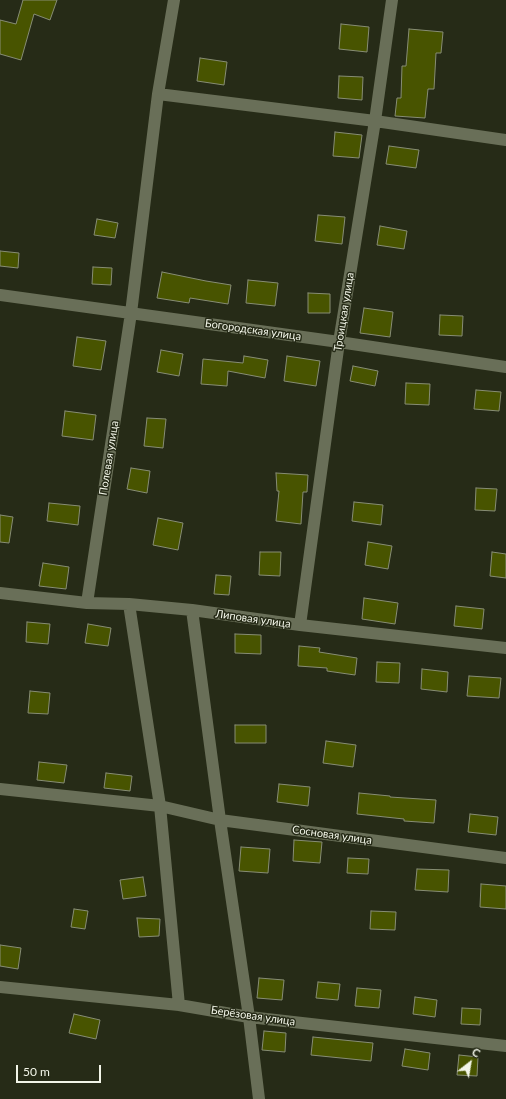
<!DOCTYPE html>
<meta charset="utf-8">
<style>
body{margin:0}
#map{position:relative;width:506px;height:1099px;overflow:hidden;background:#262b17;font-family:Lato,sans-serif}
canvas{display:block}
.north{position:absolute;left:450px;top:1043px;width:40px;height:40px;-webkit-text-stroke:3px #262b17;paint-order:stroke;rotate:31deg;font-size:11px;font-weight:700;line-height:16px;text-align:center;color:#f2f5e8}
.north::after{content:'';display:block;margin:auto;width:14px;height:18px;background:#f2f5e8;clip-path:polygon(50% 0,100% 100%,50% 72%,0 100%)}
.scale{position:absolute;left:16px;top:1065px;width:85px;height:18px;box-sizing:border-box;border:2px solid #f2f5e8;border-top:0;padding-left:5px;font-size:12px;line-height:14px;white-space:nowrap;color:#f2f5e8;-webkit-text-stroke:3px #262b17;paint-order:stroke}
</style>
<div id="map">
<canvas width="506" height="1099"></canvas>
<div class="north">С</div>
<div class="scale">50 m</div>
</div>
<script>
const c = document.querySelector('canvas').getContext('2d');
c.lineJoin = 'round';
function paint(path, color) {
  c.fillStyle = color;
  c.fill(path, 'evenodd');
}
function shape(rows) {
  const path = new Path2D();
  for (const r of rows) {
    path.moveTo(r[0], r[1]);
    for (let i = 2; i < r.length; i += 2) path.lineTo(r[i], r[i + 1]);
  }
  return path;
}
function stroke(path, color, width, dash) {
  c.strokeStyle = color;
  c.lineWidth = width;
  c.lineCap = dash ? 'butt' : 'round';
  c.setLineDash(dash || []);
  c.stroke(path);
}
function write(font, color, halo, rows, align = 'center') {
  c.font = font + ' Lato,sans-serif';
  c.lineWidth = 3;
  c.setLineDash([]);
  c.textBaseline = 'middle';
  c.strokeStyle = halo;
  c.fillStyle = color;
  for (const [text, x, y, turn = 0] of rows) {
    c.save();
    c.translate(x, y);
    c.rotate((+turn || 0) * Math.PI / 180);
    c.textAlign = isNaN(turn) ? turn : align;
    if (halo) c.strokeText(text, 0, 0);
    c.fillText(text, 0, 0);
    c.restore();
  }
}
const building = shape([
 [23,0,57,0,50,20,34,14,21,60,0,54,0,20,16,24,23,0],
 [341,24,369,27,367,52,339,49,341,24],
 [409,29,443,32,441,53,436,53,434,89,428,89,425,118,395,116,397,98,401,98,402,66,406,66,409,29],
 [200,58,227,62,224,85,197,81,200,58],
 [339,76,363,77,362,100,338,98,339,76],
 [335,132,362,135,359,158,333,156,335,132],
 [389,146,419,150,416,168,386,164,389,146],
 [318,215,345,217,342,244,315,241,318,215],
 [97,219,118,223,115,238,94,235,97,219],
 [380,226,407,231,404,249,377,245,380,226],
 [0,251,19,253,18,268,0,266,0,251],
 [93,267,112,268,111,285,92,284,93,267],
 [162,272,206,281,231,285,228,304,190,298,189,303,157,298,162,272],
 [248,280,278,283,275,306,246,303,248,280],
 [308,293,330,294,330,313,308,313,308,293],
 [364,308,393,312,390,337,360,333,364,308],
 [440,315,463,316,462,336,439,335,440,315],
 [77,337,106,341,101,370,73,366,77,337],
 [161,350,183,354,179,376,157,372,161,350],
 [244,356,268,360,265,378,228,371,227,386,201,384,203,359,243,363,244,356],
 [287,356,320,361,316,386,284,381,287,356],
 [353,366,378,371,375,386,350,381,353,366],
 [406,383,430,384,429,405,405,404,406,383],
 [476,390,501,392,499,411,474,409,476,390],
 [65,411,96,415,93,440,62,436,65,411],
 [147,418,166,419,163,448,144,446,147,418],
 [131,468,150,471,147,493,127,489,131,468],
 [276,473,308,475,307,492,303,492,301,524,276,521,279,491,277,491,276,473],
 [476,488,497,489,495,511,475,510,476,488],
 [354,502,383,505,381,525,352,521,354,502],
 [49,503,80,506,78,525,47,521,49,503],
 [0,515,13,517,9,543,0,542,0,515],
 [158,518,183,523,178,550,153,545,158,518],
 [368,542,392,546,388,569,365,565,368,542],
 [260,552,281,552,280,576,259,575,260,552],
 [492,552,506,554,506,578,490,576,492,552],
 [43,563,69,567,66,589,39,586,43,563],
 [216,575,231,576,229,595,214,594,216,575],
 [364,598,398,603,395,624,362,619,364,598],
 [456,606,484,609,482,629,454,626,456,606],
 [27,622,50,624,48,644,26,642,27,622],
 [88,624,111,628,108,646,85,643,88,624],
 [235,634,261,635,261,654,235,653,235,634],
 [299,646,320,648,319,652,357,658,355,675,327,671,327,668,298,666,299,646],
 [377,662,400,663,399,683,376,682,377,662],
 [422,669,448,672,447,692,421,689,422,669],
 [469,676,501,678,499,698,467,696,469,676],
 [30,691,50,693,48,714,28,713,30,691],
 [235,725,266,725,266,743,235,743,235,725],
 [326,741,356,745,353,767,323,763,326,741],
 [39,762,67,765,64,783,37,780,39,762],
 [106,773,132,776,130,791,104,788,106,773],
 [279,784,310,787,308,806,277,802,279,784],
 [359,793,390,796,390,797,436,800,434,823,404,821,404,819,357,814,359,793],
 [470,814,498,817,496,835,468,832,470,814],
 [294,840,322,842,320,863,293,861,294,840],
 [241,847,270,849,268,873,239,871,241,847],
 [348,858,369,859,368,874,347,873,348,858],
 [417,869,449,870,448,892,415,890,417,869],
 [143,877,146,896,123,899,120,880,143,877],
 [481,884,506,886,506,909,480,907,481,884],
 [74,909,88,911,85,929,71,927,74,909],
 [371,911,396,912,395,930,370,929,371,911],
 [137,918,160,919,159,936,139,937,137,918],
 [0,945,21,948,18,969,0,966,0,945],
 [259,978,284,980,282,1000,257,998,259,978],
 [318,982,340,984,338,1000,316,998,318,982],
 [357,988,381,990,379,1008,355,1006,357,988],
 [415,997,437,1000,435,1017,413,1014,415,997],
 [462,1008,481,1009,480,1025,461,1024,462,1008],
 [74,1014,100,1020,96,1039,69,1033,74,1014],
 [264,1031,286,1033,285,1052,262,1050,264,1031],
 [313,1037,373,1043,371,1061,311,1055,313,1037],
 [405,1049,430,1053,428,1070,402,1066,405,1049],
 [459,1055,478,1057,477,1076,457,1075,459,1055]
]);
paint(building, '#485400');
stroke(building, '#878d75', 1);
stroke(shape([
 [158,94,375,121,506,140],
 [0,295,339,342,506,367],
 [0,593,87,603,129,604,192,610,300,625,506,648],
 [87,603,131,313,158,94,174,0],
 [192,610,220,820,249,1017,259,1099],
 [300,625,339,342,375,121,392,0],
 [0,789,160,806,129,604],
 [0,987,179,1005,249,1017,506,1046],
 [179,1005,160,806,220,820,506,858]
]), '#696f58', 12);
write('11px', '#f2f5e8', '#262b17', [
 ["Троицкая улица",344,312,-81],
 ["Богородская улица",253,330,8],
 ["Полевая улица",109,458,-81],
 ["Липовая улица",253,619,8],
 ["Сосновая улица",332,835,8],
 ["Берёзовая улица",253,1016,8]
]);
</script>
